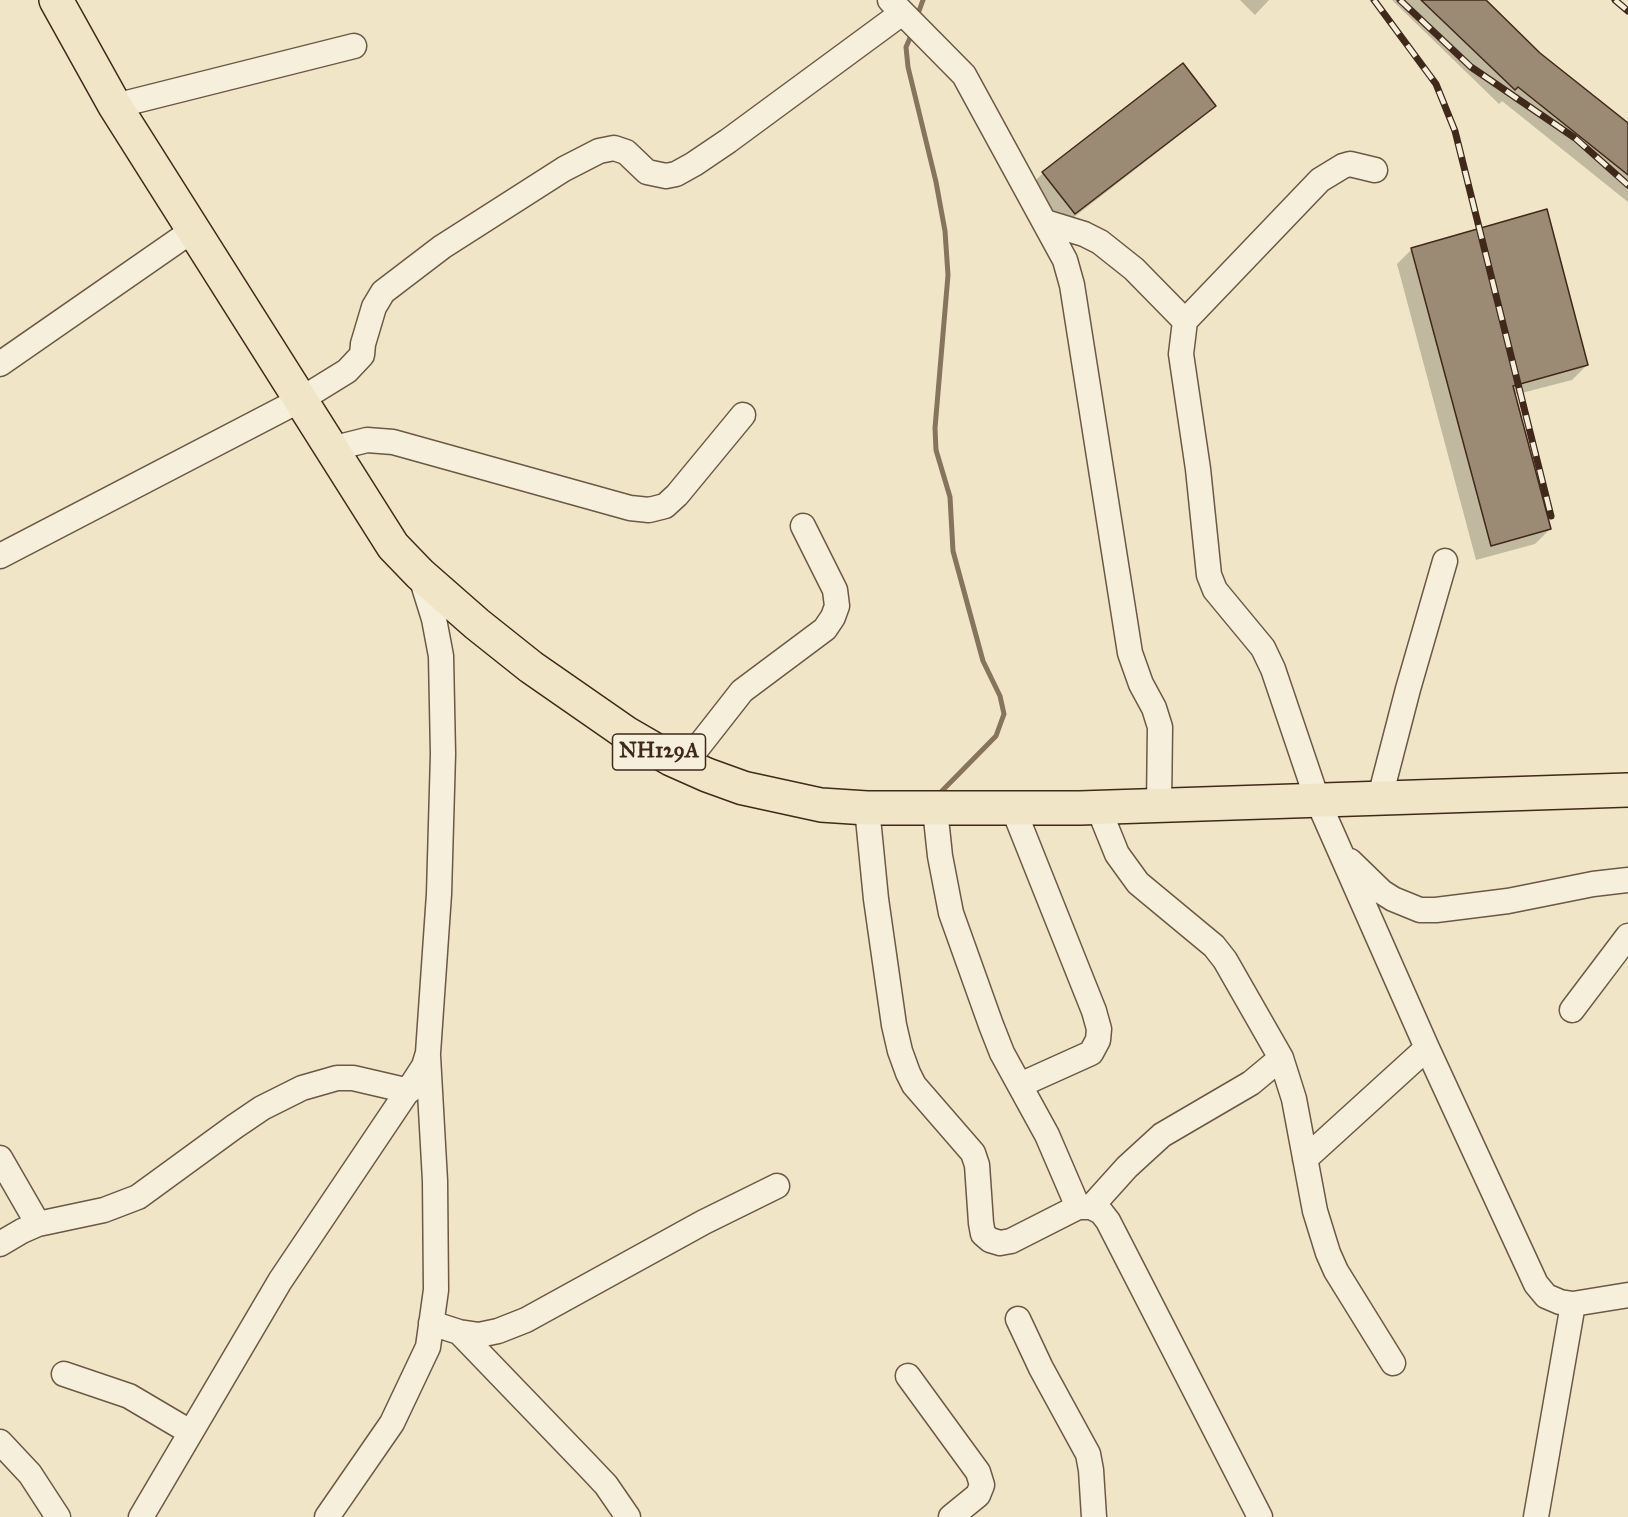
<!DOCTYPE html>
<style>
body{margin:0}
canvas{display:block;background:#f0e6c7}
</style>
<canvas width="1628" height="1517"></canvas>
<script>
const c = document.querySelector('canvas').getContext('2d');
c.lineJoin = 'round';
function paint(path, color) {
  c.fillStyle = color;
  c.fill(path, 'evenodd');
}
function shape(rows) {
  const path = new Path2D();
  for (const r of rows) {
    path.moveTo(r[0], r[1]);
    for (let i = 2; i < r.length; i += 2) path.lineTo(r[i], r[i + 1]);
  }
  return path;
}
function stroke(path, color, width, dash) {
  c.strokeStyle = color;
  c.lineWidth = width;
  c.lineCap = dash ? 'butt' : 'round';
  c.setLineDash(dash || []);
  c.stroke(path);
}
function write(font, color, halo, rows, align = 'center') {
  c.font = font + ' "IM FELL Great Primer",serif';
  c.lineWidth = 4.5;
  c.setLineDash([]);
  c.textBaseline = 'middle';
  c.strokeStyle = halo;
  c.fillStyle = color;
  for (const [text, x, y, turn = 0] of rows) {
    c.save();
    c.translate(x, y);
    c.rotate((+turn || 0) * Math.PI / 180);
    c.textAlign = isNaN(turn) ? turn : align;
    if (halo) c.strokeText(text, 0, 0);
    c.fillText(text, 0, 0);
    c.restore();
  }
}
paint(shape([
 [1240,0,1269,0,1255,15],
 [1392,0,1483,0,1539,54,1628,125,1628,202,1502,101,1499,104],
 [1214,105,1199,120,1060,228,1028,188,1043,173],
 [1412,249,1587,365,1572,380,1514,395,1550,529,1535,544,1476,560,1397,264]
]), '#0003');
stroke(shape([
 [919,11,923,0],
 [910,38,906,47,908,67,936,182,945,231,948,275,935,428,936,450,950,497,953,551,983,661,1000,696,1004,714,996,736,937,796]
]), '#86745e', 5);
const building = shape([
 [1421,0,1486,0,1540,53,1628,123,1628,175,1518,87,1515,90,1421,0],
 [1183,63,1216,106,1075,214,1042,172,1183,63],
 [1547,209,1588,365,1513,386,1551,529,1491,546,1411,248,1547,209]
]);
paint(building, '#9c8b74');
stroke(building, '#40291a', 1.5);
const minor = shape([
 [890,0,964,75,1065,260,1072,285,1130,653,1141,684,1154,708,1160,727,1159,805],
 [115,106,354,46],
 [1375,170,1350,164,1343,166,1320,180,1185,321,1181,354,1198,469,1209,575,1215,590,1263,648,1273,669,1317,799,1427,1048,1536,1284,1546,1296,1560,1302,1573,1304,1628,1295],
 [1045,222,1084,234,1100,242,1134,269,1185,321],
 [0,364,193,230],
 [331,449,367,440,393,442,630,508,649,510,665,506,677,495,743,415],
 [0,556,300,400,347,371,362,355,363,344,374,307,383,292,442,247,564,169,599,151,614,148,626,152,647,172,666,176,676,174,694,164,728,141,902,13],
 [684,765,742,691,825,629,833,617,837,606,835,590,803,526],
 [1380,797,1408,689,1445,561],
 [1098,807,1117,854,1138,883,1214,946,1225,960,1281,1058,1294,1099,1315,1211,1328,1253,1336,1271,1393,1363],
 [867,808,876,899,894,1025,900,1051,908,1073,914,1085,973,1153,977,1165,981,1223,983,1234,990,1240,1000,1243,1011,1241,1078,1207,1091,1207,1101,1212,1108,1221,1260,1517],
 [1013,808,1094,1011,1099,1029,1098,1040,1091,1053,1020,1085],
 [935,809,940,856,951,913,991,1025,1002,1053,1047,1135,1078,1207],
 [1350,861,1382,892,1393,899,1420,910,1436,910,1508,901,1593,884,1628,880],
 [1572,1010,1628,936],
 [0,1158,38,1224],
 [1305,1159,1427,1048],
 [1091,1207,1127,1167,1162,1135,1251,1083,1281,1058],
 [0,1244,22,1231,38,1224,104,1210,138,1197,234,1127,262,1108,302,1088,337,1078,353,1078,409,1091],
 [1018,1319,1041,1368,1088,1454,1091,1470,1094,1517],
 [431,1323,459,1332,479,1335,498,1331,526,1320,704,1222,777,1186],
 [459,1332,589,1467,606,1485,628,1517],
 [64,1374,129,1396,190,1432],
 [908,1376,978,1472,982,1485,978,1495,951,1517],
 [0,1442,30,1474,58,1517],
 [141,1517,280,1281,415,1080,424,1066,428,1053,439,894,443,754,441,656,434,619,420,574],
 [327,1517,392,1423,428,1347,436,1290,435,1181,428,1056],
 [1536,1517,1573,1304]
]);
const highway = shape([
 [56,0,115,106,393,546,420,574,477,624,531,667,626,733,671,759,707,775,743,788,821,805,867,808,1080,808,1628,790]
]);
stroke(minor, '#6c5845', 27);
stroke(highway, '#40291a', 36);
stroke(minor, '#f5efdb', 24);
stroke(highway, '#f0e6c7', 33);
const rail = shape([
 [1374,0,1436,84,1455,131,1551,516],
 [1400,0,1471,67,1575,138,1628,185],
 [1615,0,1628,11]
]);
stroke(rail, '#40291a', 7);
stroke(rail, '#f5efdb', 4.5, [14]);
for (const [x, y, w] of [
 [659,752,93]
]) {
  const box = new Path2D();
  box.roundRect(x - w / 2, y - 18, w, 36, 4.5);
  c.fillStyle = '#f5efdb';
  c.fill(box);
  stroke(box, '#40291a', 1.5);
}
write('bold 21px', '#40291a', null, [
 ["NH129A",659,752]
]);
</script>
